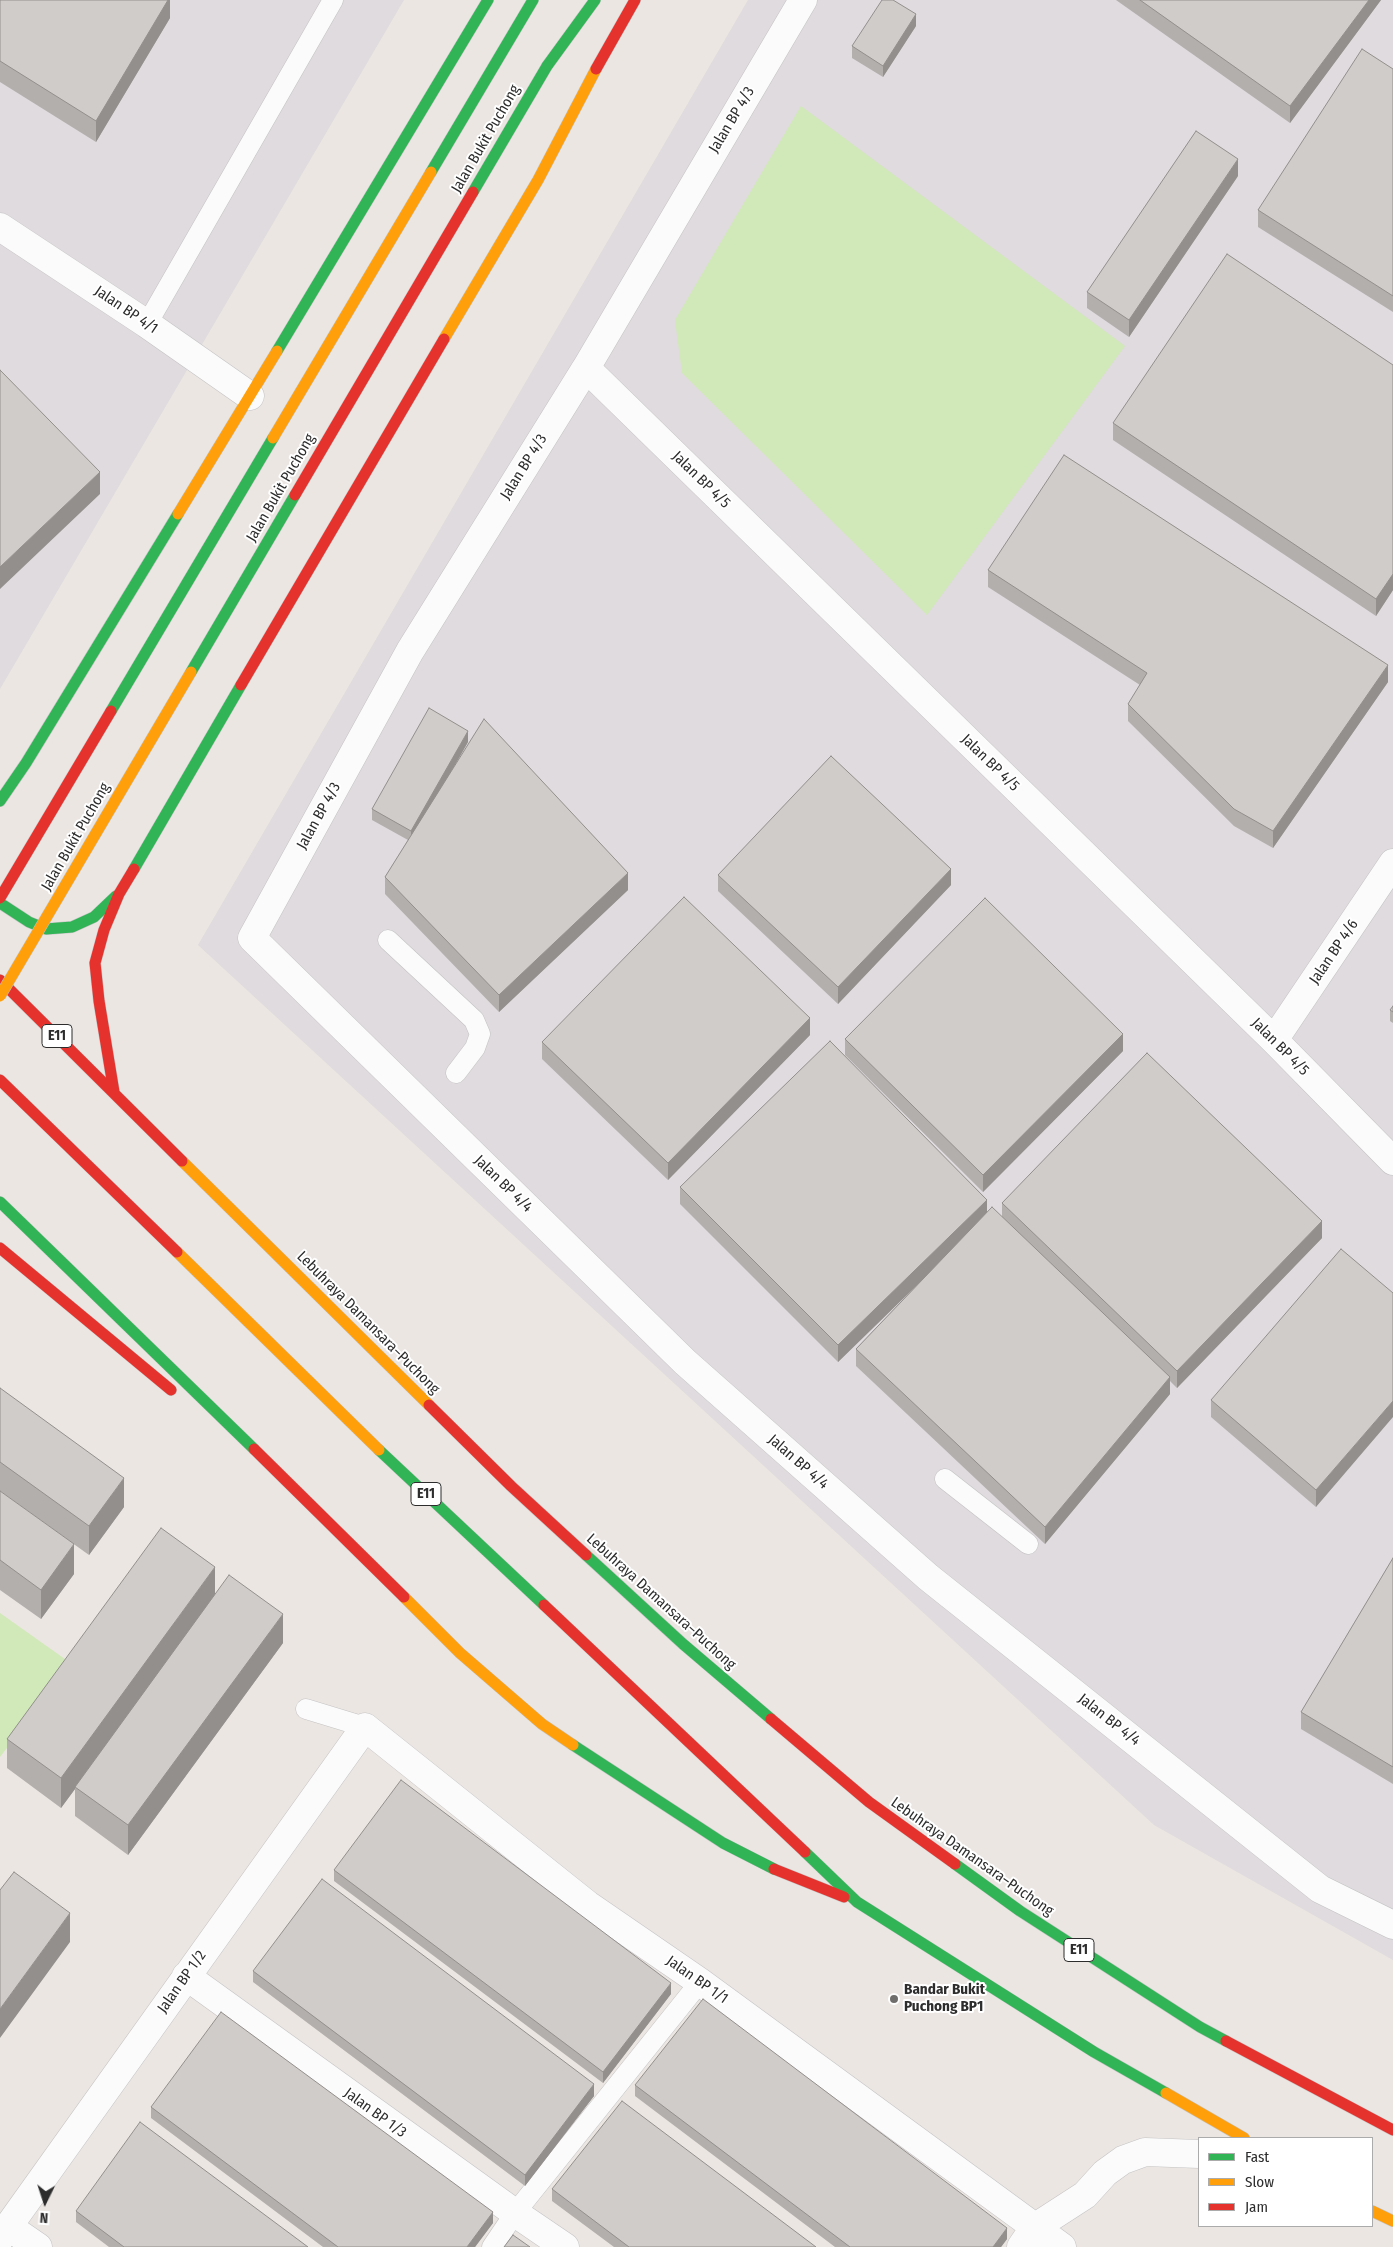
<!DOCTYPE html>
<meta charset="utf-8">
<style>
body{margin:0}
#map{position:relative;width:1393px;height:2247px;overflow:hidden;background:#ebe6e2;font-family:"Fira Sans Condensed",sans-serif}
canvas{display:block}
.legend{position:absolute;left:1198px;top:2137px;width:175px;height:90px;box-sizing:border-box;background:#fff;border:1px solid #ababab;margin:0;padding:6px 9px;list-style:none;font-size:15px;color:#2d2d2d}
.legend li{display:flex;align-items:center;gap:10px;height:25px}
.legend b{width:25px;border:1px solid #ababab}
.north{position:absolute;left:20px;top:2177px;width:50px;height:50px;-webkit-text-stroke:4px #fff;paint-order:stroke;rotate:184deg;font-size:14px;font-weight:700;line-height:20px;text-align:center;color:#2d2d2d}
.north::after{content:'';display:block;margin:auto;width:18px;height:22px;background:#2d2d2d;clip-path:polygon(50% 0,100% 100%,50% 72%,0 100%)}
</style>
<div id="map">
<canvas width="1393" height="2247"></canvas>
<ul class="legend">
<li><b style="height:6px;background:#30b455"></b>Fast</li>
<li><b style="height:6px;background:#ff9f0a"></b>Slow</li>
<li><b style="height:6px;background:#e5322d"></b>Jam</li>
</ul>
<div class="north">N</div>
</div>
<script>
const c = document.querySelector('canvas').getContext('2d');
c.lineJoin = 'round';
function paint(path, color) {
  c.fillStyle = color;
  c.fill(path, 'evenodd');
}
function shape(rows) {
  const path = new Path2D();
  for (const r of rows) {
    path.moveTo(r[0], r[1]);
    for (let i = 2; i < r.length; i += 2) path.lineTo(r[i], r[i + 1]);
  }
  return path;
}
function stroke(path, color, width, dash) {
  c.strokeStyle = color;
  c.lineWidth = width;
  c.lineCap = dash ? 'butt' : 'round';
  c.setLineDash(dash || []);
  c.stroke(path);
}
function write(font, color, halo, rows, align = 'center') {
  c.font = font + ' "Fira Sans Condensed",sans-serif';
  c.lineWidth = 4;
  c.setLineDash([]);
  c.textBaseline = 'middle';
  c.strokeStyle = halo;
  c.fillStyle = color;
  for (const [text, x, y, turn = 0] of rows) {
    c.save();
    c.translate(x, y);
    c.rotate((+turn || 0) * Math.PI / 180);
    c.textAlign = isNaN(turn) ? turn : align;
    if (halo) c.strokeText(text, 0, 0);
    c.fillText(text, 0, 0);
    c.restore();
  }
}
paint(shape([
 [0,0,404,0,0,689],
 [748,0,1393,0,1393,1960,1154,1825,198,945]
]), '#dfdbde');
paint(shape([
 [801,106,1125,346,927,615,682,373,675,320],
 [0,1613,72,1664,0,1757]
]), '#d1e9b8');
const lane = shape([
 [147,324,333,0],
 [388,940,474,1020,480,1034,475,1048,456,1073],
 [945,1479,1028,1544],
 [306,1709,365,1727],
 [492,2247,515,2213,700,1982]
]);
const street = shape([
 [803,0,586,368,410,651,252,938,685,1362,928,1577,1320,1889,1393,1925],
 [0,227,147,324,250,396],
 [586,368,1274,1040,1393,1161],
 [1274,1040,1393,863],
 [186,1976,515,2213,565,2247],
 [9,2227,38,2247],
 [0,2238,365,1727,588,1905,700,1982,1062,2247],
 [1021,2247,1034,2228,1085,2195,1105,2173,1123,2160,1145,2152,1199,2154]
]);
const fast = shape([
 [547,66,595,0],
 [431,172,533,0],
 [277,351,488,0],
 [111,711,273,438],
 [0,801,26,763,178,514],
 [134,869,241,685],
 [0,903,29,922,46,929,72,927,94,917,116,896],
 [0,1202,254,1449],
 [379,1450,544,1605],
 [586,1555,683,1644,771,1719],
 [573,1745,723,1843,774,1869],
 [805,1852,857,1902,1094,2052,1166,2093],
 [955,1864,1020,1911,1200,2027,1226,2041]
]);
const slow = shape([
 [444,339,538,180,596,69],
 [273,438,431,172],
 [178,514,277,351],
 [182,1161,429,1405],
 [177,1252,379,1450],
 [404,1597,460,1653,542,1724,573,1745],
 [1166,2093,1244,2138],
 [1372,2211,1393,2221]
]);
const jam = shape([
 [596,69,635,0],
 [241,685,444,339],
 [0,898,111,711],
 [0,980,182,1161],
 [0,1080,177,1252],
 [114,1092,99,1001,95,963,104,930,119,894,134,869],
 [0,1248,171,1390],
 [429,1405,511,1486,586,1555],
 [254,1449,404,1597],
 [544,1605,805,1852],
 [771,1719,869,1802,955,1864],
 [774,1869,844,1897],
 [1226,2041,1393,2130]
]);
stroke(lane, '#c4c3c4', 21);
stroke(street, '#c4c3c4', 29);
stroke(fast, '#c4c3c4', 12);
stroke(slow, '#c4c3c4', 12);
stroke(jam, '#c4c3c4', 12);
stroke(lane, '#fcfbfb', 20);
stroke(street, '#fcfbfb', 28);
stroke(fast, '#30b455', 11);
stroke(slow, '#ff9f0a', 11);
stroke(jam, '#e5322d', 11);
const fastBridge = shape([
 [473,192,547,66],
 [191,672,295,495]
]);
const slowBridge = shape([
 [0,996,191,672]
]);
const jamBridge = shape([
 [295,495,473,192]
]);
stroke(fastBridge, '#c4c3c4', 12, []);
stroke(slowBridge, '#c4c3c4', 12, []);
stroke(jamBridge, '#c4c3c4', 12, []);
stroke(fastBridge, '#30b455', 11);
stroke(slowBridge, '#ff9f0a', 11);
stroke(jamBridge, '#e5322d', 11);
paint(shape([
 [0,0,170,0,170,18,96,142,0,82],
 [1116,0,1381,0,1290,123],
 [916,26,883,77,852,58,852,46],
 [1393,69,1393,312,1258,227,1258,210],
 [1238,176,1129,337,1087,308,1087,292],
 [1393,365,1393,590,1376,616,1113,440,1113,423],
 [988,570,1388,682,1273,848,1234,826,1128,721,1128,704,1140,685,988,587],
 [468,742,450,774,628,890,499,1012,385,894,385,877,408,840,372,820,372,809],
 [718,875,951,885,838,1004,718,891],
 [1393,1006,1393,1023,1390,1021,1390,1010],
 [810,1035,668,1180,542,1059,542,1042],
 [845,1039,1123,1051,983,1192,845,1055],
 [680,1187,987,1212,1002,1217,1002,1203,1322,1238,1177,1388,1170,1381,1170,1394,1045,1544,856,1366,856,1349,917,1285,838,1362,680,1204],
 [1393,1293,1316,1507,1211,1417,1211,1400],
 [0,1388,124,1507,89,1555,0,1491],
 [0,1491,74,1574,41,1619,0,1590],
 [1393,1558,1393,1784,1301,1729,1301,1712],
 [215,1594,283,1643,128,1855,75,1816,75,1789,61,1808,7,1768,7,1739],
 [334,1870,671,1994,603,2083,334,1881],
 [253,1971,594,2096,525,2186,253,1982],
 [635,2085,1007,2239,1001,2247,835,2247,635,2096],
 [151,2107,493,2223,475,2247,323,2247,151,2118],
 [552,2189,816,2247,614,2247,552,2201],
 [76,2211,308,2247,109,2247,76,2222]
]), '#b3afad');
paint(shape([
 [168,0,170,0,170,18,96,142,96,121],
 [1369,0,1381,0,1290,123,1290,106],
 [916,14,916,26,883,77,883,66],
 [1238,159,1238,176,1129,337,1129,320],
 [100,472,100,494,0,589,0,567],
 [1393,574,1393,590,1376,616,1376,599],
 [1388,665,1388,682,1273,848,1273,831],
 [468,731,468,742,411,842,411,831],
 [951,869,951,885,838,1004,838,987],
 [628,873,628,890,499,1012,499,995],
 [810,1018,810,1035,668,1180,668,1163],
 [1123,1034,1123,1051,983,1192,983,1175],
 [987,1200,987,1217,838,1362,838,1345],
 [1322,1221,1322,1238,1177,1388,1177,1371],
 [1170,1377,1170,1394,1045,1544,1045,1527],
 [1393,1401,1393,1417,1316,1507,1316,1490],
 [124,1478,124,1507,89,1555,89,1526],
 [74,1544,74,1574,41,1619,41,1590],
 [215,1567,215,1596,75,1787,75,1789,61,1808,61,1778],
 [283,1614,283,1643,128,1855,128,1825],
 [70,1913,70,1942,0,2038,0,2009],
 [671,1983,671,1994,603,2083,603,2072],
 [594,2084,594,2096,525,2186,525,2175],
 [493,2212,493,2223,475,2247,467,2247],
 [1007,2228,1007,2239,1001,2247,993,2247]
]), '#928f8d');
const building = shape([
 [0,0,168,0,96,121,0,61,0,0],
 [882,0,893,0,916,14,883,66,852,46,882,0],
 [1140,0,1369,0,1290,106,1140,0],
 [1362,49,1393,69,1393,296,1258,210,1362,49],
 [1196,131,1238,159,1129,320,1087,292,1196,131],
 [1227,254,1393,365,1393,574,1376,599,1113,423,1227,254],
 [0,370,100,472,0,567,0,370],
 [1064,455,1388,665,1273,831,1234,809,1128,704,1147,673,988,570,1064,455],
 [429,708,468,731,411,831,372,809,429,708],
 [484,719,628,873,499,995,385,877,484,719],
 [831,756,951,869,838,987,718,875,831,756],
 [684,897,810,1018,668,1163,542,1042,684,897],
 [985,898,1123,1034,983,1175,845,1039,985,898],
 [1393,1006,1393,1012,1390,1010,1393,1006],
 [830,1041,987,1200,838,1345,680,1187,830,1041],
 [1147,1053,1322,1221,1177,1371,1002,1203,1147,1053],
 [992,1207,1170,1377,1045,1527,856,1349,992,1207],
 [1341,1249,1393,1293,1393,1401,1316,1490,1211,1400,1341,1249],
 [0,1388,124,1478,89,1526,0,1462,0,1388],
 [0,1491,74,1544,41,1590,0,1560,0,1491],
 [161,1528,215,1567,61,1778,7,1739,161,1528],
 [1393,1558,1393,1767,1301,1712,1393,1558],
 [229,1575,283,1614,128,1825,75,1787,229,1575],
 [401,1780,671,1983,603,2072,334,1870,401,1780],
 [14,1872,70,1913,0,2009,0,1890,14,1872],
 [322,1879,594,2084,525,2175,253,1971,322,1879],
 [703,1999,1007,2228,993,2247,850,2247,635,2085,703,1999],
 [221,2012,493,2212,467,2247,338,2247,151,2107,221,2012],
 [622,2101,816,2247,629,2247,552,2189,622,2101],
 [140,2122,308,2247,124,2247,76,2211,140,2122],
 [513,2235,530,2247,504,2247,513,2235]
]);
paint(building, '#d0ccc9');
stroke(building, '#928f8d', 1);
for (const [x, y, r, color] of [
 [894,1999,5,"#706e6c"]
]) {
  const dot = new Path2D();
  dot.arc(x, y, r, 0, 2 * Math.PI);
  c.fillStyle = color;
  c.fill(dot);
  stroke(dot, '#fff', 2);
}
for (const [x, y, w] of [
 [57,1036,30],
 [426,1494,30],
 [1079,1950,30]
]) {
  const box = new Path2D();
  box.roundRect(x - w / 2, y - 11.5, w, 23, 4);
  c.fillStyle = '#fff';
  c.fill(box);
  stroke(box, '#2d2d2d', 1);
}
write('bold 14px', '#2d2d2d', null, [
 ["E11",57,1036],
 ["E11",426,1494],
 ["E11",1079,1950]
]);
write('15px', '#2d2d2d', '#fff', [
 ["Jalan BP 4/3",732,120,-59],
 ["Jalan Bukit Puchong",486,139,-60],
 ["Jalan BP 4/1",126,310,34],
 ["Jalan BP 4/3",524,467,-58],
 ["Jalan BP 4/5",701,480,44],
 ["Jalan Bukit Puchong",281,488,-60],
 ["Jalan BP 4/5",990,763,44],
 ["Jalan BP 4/3",319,816,-61],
 ["Jalan Bukit Puchong",76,837,-60],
 ["Jalan BP 4/6",1334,952,-56],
 ["Jalan BP 4/5",1280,1047,45],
 ["Jalan BP 4/4",503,1184,44],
 ["Lebuhraya Damansara–Puchong",368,1323,45],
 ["Jalan BP 4/4",798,1462,41],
 ["Lebuhraya Damansara–Puchong",661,1602,42],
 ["Jalan BP 4/4",1109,1720,38],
 ["Lebuhraya Damansara–Puchong",972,1857,35],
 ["Jalan BP 1/1",697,1980,35],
 ["Jalan BP 1/2",182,1982,-55],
 ["Jalan BP 1/3",375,2113,36]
]);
write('bold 15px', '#2d2d2d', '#fff', [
 ["Bandar Bukit",904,1990],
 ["Puchong BP1",904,2007]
], 'left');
</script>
